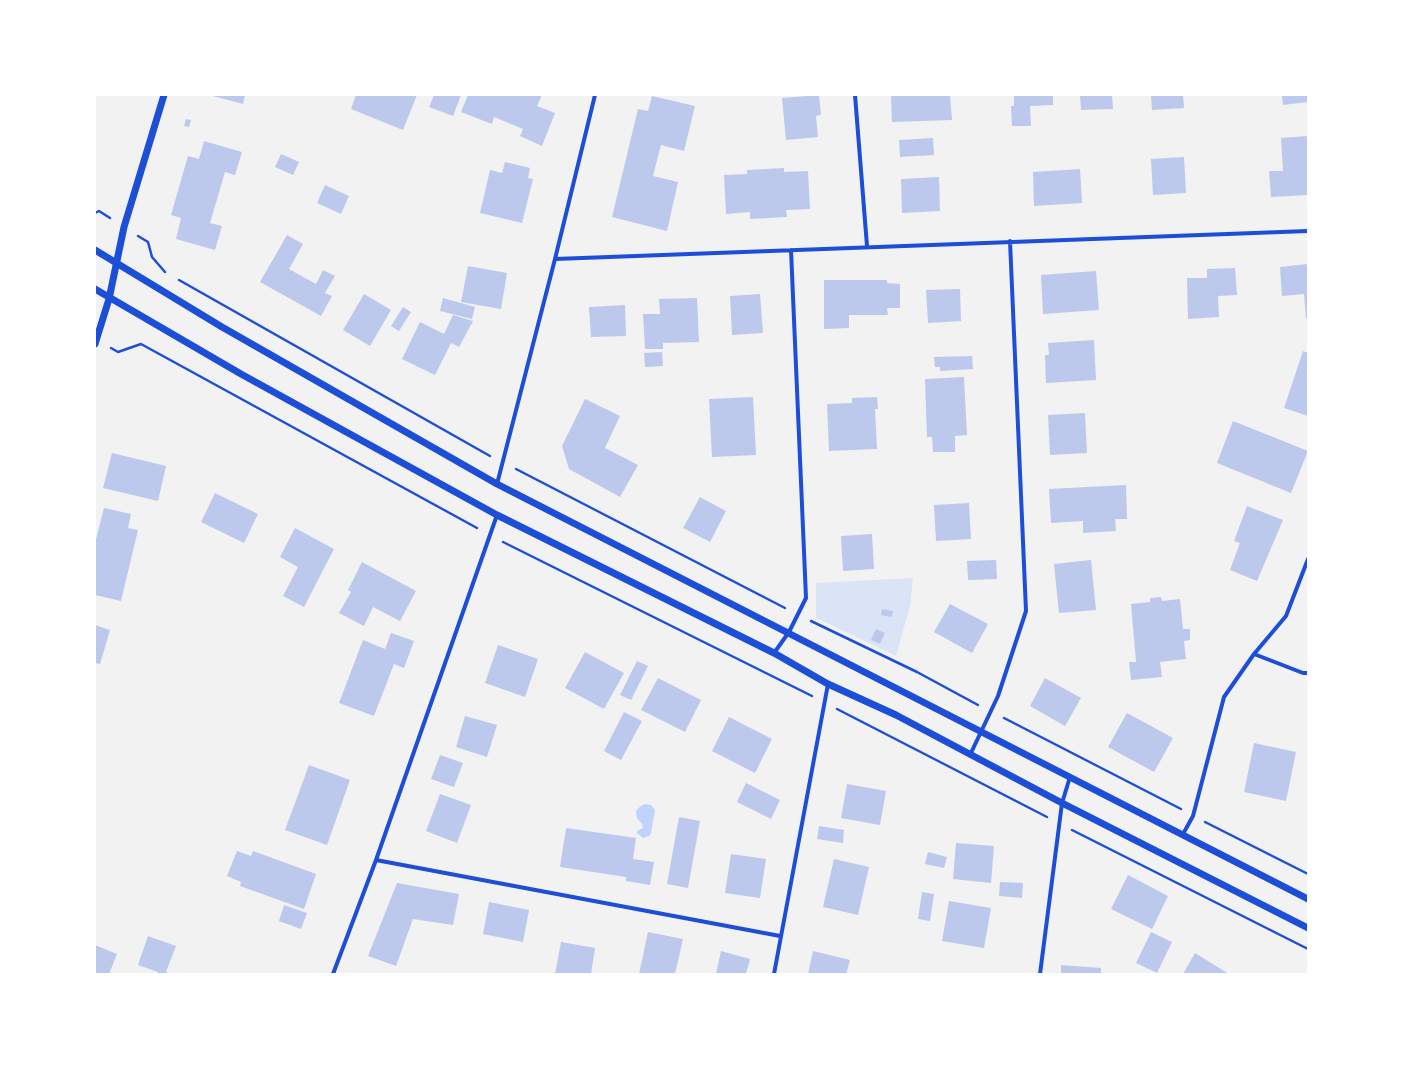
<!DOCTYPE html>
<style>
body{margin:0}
#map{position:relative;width:1403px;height:1069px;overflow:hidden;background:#f2f2f2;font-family:"Open Sans",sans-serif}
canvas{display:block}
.frame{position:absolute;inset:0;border:96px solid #fff;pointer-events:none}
</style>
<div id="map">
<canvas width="1403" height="1069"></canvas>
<div class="frame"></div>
</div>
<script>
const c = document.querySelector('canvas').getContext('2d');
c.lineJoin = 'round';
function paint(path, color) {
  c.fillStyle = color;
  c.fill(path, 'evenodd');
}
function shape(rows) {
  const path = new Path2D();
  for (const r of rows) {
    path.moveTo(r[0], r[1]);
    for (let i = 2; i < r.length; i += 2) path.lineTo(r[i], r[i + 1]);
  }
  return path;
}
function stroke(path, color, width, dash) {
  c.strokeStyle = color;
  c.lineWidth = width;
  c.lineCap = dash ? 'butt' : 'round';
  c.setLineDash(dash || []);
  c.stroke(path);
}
paint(shape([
 [913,578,910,606,896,656,816,618,816,583]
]), '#dbe4f7');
paint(shape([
 [644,804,651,805,655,810,651,833,649,836,643,838,637,833,637,831,643,828,642,824,637,818,636,811,637,809]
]), '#bfd3fe');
paint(shape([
 [209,95,245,95,243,104],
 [356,95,417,95,403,130,351,109],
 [434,95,461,95,453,116,429,107],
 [468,95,542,95,537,106,555,113,542,146,520,136,523,129,494,117,492,124,461,112],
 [819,95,821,115,816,116,818,137,786,140,782,98],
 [891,95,950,95,952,120,892,122],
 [1014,95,1053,95,1053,105,1030,106,1031,126,1012,126,1011,106,1014,106],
 [1080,95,1112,95,1113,109,1081,110],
 [1151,95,1183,95,1184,108,1152,110],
 [1282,95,1308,95,1308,102,1283,105],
 [652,96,695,106,684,151,661,145,653,176,678,182,667,231,612,217,638,109,648,111],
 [186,119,191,120,189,127,184,126],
 [1308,136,1308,195,1271,197,1269,171,1283,171,1281,138],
 [933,138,934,155,900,157,899,140],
 [204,141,242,152,235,175,225,172,210,223,222,226,215,250,176,239,181,218,171,215,188,156,199,159],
 [281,154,299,162,293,175,275,167],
 [1184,157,1186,193,1153,195,1151,159],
 [505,162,530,168,528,178,533,179,522,223,480,213,490,170,502,173],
 [784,168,784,172,808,171,810,209,786,210,787,217,750,219,750,212,726,214,724,175,747,174,747,170],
 [1080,169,1082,203,1034,206,1033,172],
 [939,177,940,211,902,213,901,179],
 [325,185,349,196,341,214,317,203],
 [287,235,303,244,289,269,316,284,323,270,335,276,325,293,332,296,321,316,260,282],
 [1308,264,1308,319,1306,319,1304,294,1282,296,1280,267],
 [468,266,507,273,501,309,461,302],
 [1235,268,1237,295,1218,296,1219,317,1188,319,1187,278,1207,278,1207,269],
 [1096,271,1099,310,1043,314,1041,275],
 [824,280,887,280,887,283,900,284,900,308,887,308,888,315,849,315,849,328,824,329],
 [960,289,961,321,928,323,926,290],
 [364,294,391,310,370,346,343,330],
 [760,294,763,333,732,335,730,296],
 [443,298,475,307,472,319,440,311],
 [697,298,699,342,663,343,663,349,645,349,643,314,660,314,659,299],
 [625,305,626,336,591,337,589,307],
 [403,307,411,312,399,331,391,326],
 [453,315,473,321,459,347,451,343,435,375,402,359,420,322,444,334],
 [1094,340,1096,380,1046,383,1045,355,1049,355,1048,343],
 [1303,351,1308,353,1308,416,1284,408],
 [662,352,663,366,645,367,644,353],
 [972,356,973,369,940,371,940,367,935,367,934,357],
 [964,377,967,435,955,436,955,452,933,452,932,437,927,437,925,379],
 [753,397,756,455,712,457,709,399],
 [877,397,878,409,875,409,877,449,829,451,827,404,852,403,852,398],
 [585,399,620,416,605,448,638,465,620,497,569,469,562,446],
 [1085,413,1087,453,1050,455,1048,415],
 [1233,421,1308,451,1291,493,1217,463],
 [112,453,166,466,158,501,103,488],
 [1126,485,1127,519,1115,519,1116,531,1083,533,1083,521,1051,523,1049,489],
 [215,493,258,514,244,543,201,522],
 [700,497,726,511,710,542,683,528],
 [969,503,971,539,936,541,934,505],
 [1247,506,1283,520,1257,581,1230,570,1240,543,1234,541],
 [104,508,131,514,128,528,138,530,121,601,95,595,95,543],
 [295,528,334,549,304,607,283,596,298,567,280,557],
 [872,534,874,569,843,571,841,536],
 [996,560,997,579,968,580,967,561],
 [1091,560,1096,610,1059,613,1054,564],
 [362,562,416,591,400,621,373,607,364,626,339,613,351,592,348,590],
 [1161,597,1162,601,1180,599,1183,629,1190,629,1190,640,1184,641,1186,659,1160,662,1162,677,1131,680,1129,662,1136,662,1131,604,1150,602,1150,598],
 [950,604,988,624,972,653,934,632],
 [882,609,893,611,892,617,881,615],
 [95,625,110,630,100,664,95,663],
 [876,629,885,633,880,644,871,640],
 [391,633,414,641,404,668,394,664,374,716,339,703,363,640,385,649],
 [498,645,538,659,525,697,485,683],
 [585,652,624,673,604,709,565,688],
 [637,661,648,666,631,700,620,695],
 [658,678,701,700,685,732,641,710],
 [1045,678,1081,698,1065,726,1030,706],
 [624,712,642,721,621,760,604,751],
 [1127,713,1173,738,1154,772,1108,747],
 [465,716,497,725,487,757,456,747],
 [729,717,772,739,755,773,712,751],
 [1254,743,1296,752,1286,801,1244,792],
 [440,755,463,763,454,787,431,779],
 [309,765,350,780,327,845,285,830],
 [746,783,780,800,771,819,737,802],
 [847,784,886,791,880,825,841,818],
 [440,794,471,805,457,843,426,831],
 [679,817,700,821,688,888,667,884],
 [819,826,844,830,843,843,817,839],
 [566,828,636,838,633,859,654,862,650,885,626,881,626,877,560,867],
 [956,843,994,846,991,883,953,879],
 [237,851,251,856,253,851,316,874,304,909,240,886,241,882,227,876],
 [928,852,947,857,944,868,925,864],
 [731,854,766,859,760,898,725,893],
 [834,859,869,867,858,915,823,907],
 [1128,875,1168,896,1152,929,1111,909],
 [1000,882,1023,883,1022,898,999,896],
 [397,883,459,894,453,925,413,919,396,966,368,956],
 [922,892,934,894,930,921,918,919],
 [949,901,991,908,984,948,942,941],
 [489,902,529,910,523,942,483,934],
 [284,905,307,913,301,929,279,921],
 [648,932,683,939,675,974,639,974],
 [1151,932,1172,942,1157,973,1136,963],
 [148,936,176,946,166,972,170,974,157,974,158,972,138,965],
 [561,942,595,948,591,974,555,974],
 [95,945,117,954,109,974,95,974],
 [721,951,750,959,746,974,716,974],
 [813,951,850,960,846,974,808,974],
 [1195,953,1229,974,1183,974],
 [1061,965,1101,968,1101,974,1061,974]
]), '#bdc9ec');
stroke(shape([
 [95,213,99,211,110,218],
 [138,236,148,242,152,257,165,272],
 [179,280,490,456],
 [111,348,118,352,141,344,477,528],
 [516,469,785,608],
 [503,542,812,696],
 [811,621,917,672,978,705],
 [837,709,1047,817],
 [1004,718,1181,809],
 [1205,822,1308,874],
 [1072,830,1308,949]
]), '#1d4ed8', 2.5);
stroke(shape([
 [855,95,867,246],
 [555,259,1308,231],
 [497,484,555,259,595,95],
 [774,653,789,632,806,598,791,250],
 [1254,654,1303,673,1308,673],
 [970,755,998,696,1026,611,1010,241],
 [1183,834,1193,816,1224,697,1254,654,1286,616,1308,559],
 [376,860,780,936],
 [333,974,376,860,497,515],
 [774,974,828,684],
 [1040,974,1062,803,1070,777]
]), '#1d4ed8', 4);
stroke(shape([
 [95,250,222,327,497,484,1308,899],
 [95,289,241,374,497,515,774,653,828,684,896,715,1062,803,1308,928],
 [95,344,109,299,124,227,164,95]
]), '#1d4ed8', 7);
</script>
